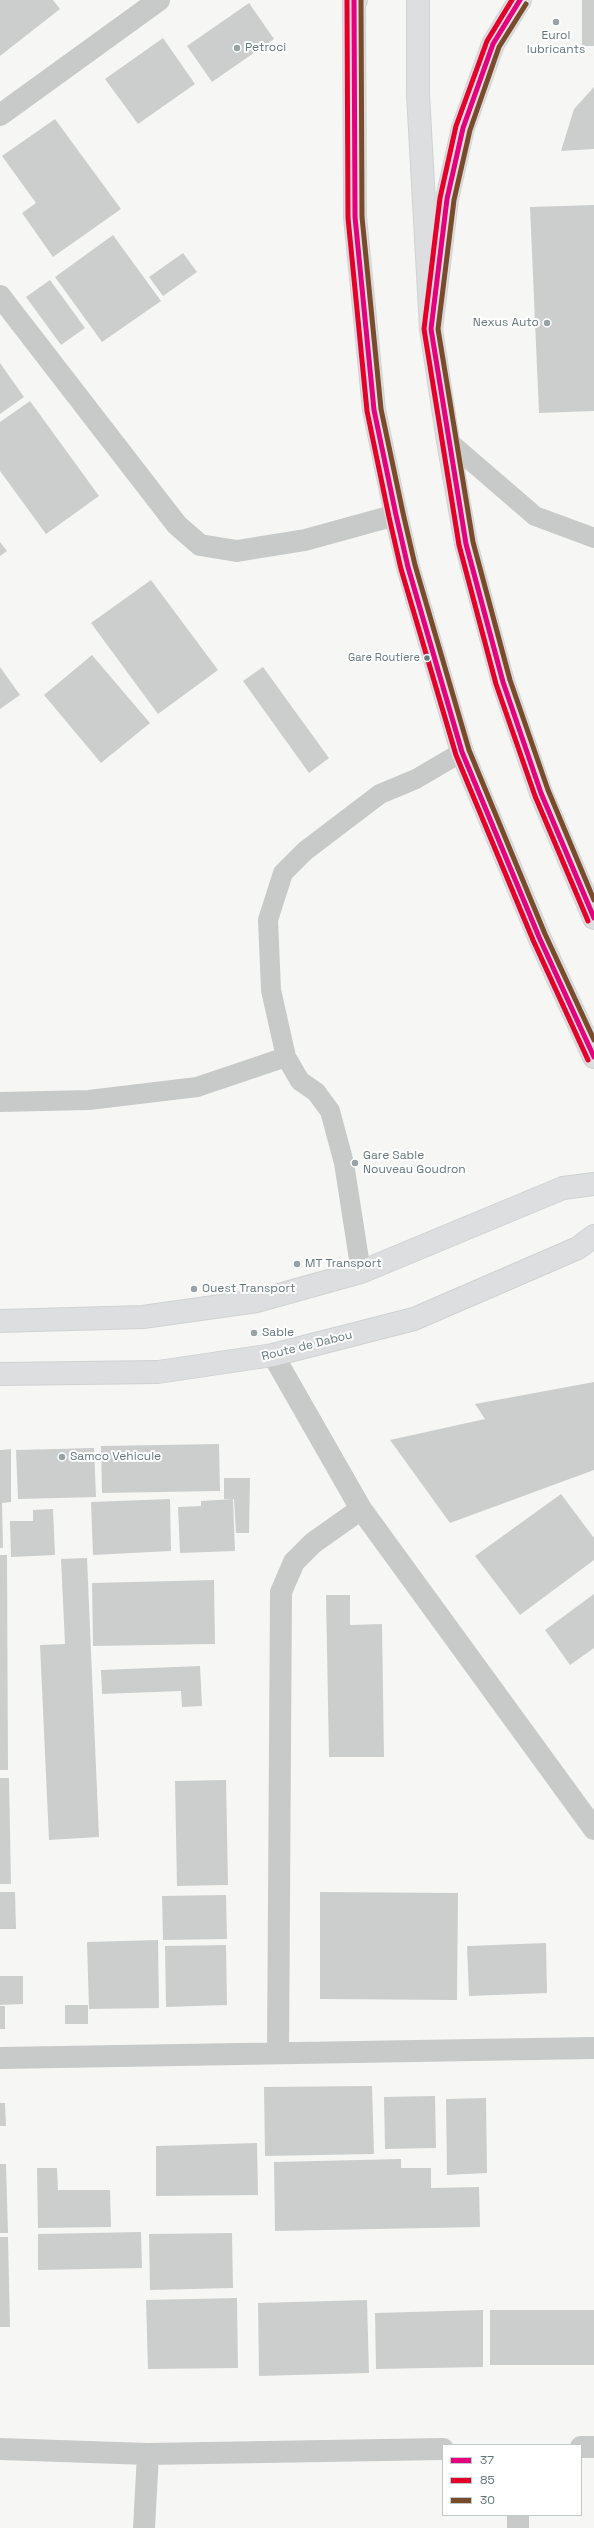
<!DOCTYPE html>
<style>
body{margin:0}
#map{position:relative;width:594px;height:2528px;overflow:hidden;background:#f6f6f5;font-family:"Space Grotesk",sans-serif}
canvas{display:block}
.legend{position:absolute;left:442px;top:2444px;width:140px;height:72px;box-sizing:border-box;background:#fff;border:1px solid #c1c9cb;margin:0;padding:5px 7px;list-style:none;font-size:12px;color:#64777d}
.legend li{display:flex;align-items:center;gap:8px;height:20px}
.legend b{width:20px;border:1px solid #c1c9cb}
</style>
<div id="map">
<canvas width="594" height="2528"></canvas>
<ul class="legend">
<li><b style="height:5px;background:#e5007d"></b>37</li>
<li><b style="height:5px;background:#e4002b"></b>85</li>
<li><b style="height:5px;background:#7a4b2a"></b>30</li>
</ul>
</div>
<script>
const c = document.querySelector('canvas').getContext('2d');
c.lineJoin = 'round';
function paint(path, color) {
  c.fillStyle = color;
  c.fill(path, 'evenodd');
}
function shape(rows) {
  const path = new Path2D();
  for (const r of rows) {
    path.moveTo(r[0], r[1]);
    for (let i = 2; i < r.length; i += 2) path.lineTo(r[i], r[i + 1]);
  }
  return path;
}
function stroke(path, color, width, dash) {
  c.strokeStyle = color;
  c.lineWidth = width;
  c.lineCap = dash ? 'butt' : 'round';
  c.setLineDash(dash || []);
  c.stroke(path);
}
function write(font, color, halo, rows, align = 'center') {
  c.font = font + ' "Space Grotesk",sans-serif';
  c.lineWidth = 4;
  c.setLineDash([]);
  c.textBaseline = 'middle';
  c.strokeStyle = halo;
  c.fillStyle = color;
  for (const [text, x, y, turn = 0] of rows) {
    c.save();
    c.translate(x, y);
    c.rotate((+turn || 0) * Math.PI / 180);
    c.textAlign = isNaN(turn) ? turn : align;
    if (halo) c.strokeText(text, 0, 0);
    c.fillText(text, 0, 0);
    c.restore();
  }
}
paint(shape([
 [0,0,53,0,60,9,0,56],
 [582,0,594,0,594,46,582,46],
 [249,3,274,39,212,82,187,46],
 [163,38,195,84,138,124,105,79],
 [594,87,594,149,561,151,574,109],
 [55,119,121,209,53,257,22,213,36,203,2,156],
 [594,205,594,411,539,413,530,207],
 [113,235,161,301,102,342,55,277],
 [183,253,197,272,163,296,149,277],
 [50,280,85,328,61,345,26,297],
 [0,363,24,397,0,414],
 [30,401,99,496,46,534,0,471,0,422],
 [0,542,7,551,0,556],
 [151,580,218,670,158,714,91,623],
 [92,655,150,723,101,763,44,695],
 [0,667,20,695,0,709],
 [263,667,329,758,309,773,243,681],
 [594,1382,594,1470,450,1523,390,1440,485,1419,475,1404],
 [219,1444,220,1491,102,1493,101,1446],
 [94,1448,96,1497,18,1499,16,1450],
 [11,1449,11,1502,2,1503,3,1548,0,1548,0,1450],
 [224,1478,250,1478,249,1533,236,1533,234,1499,224,1499],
 [561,1494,594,1538,594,1560,520,1615,475,1556],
 [170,1499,171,1551,93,1555,91,1502],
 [233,1499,235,1551,180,1553,178,1507,201,1506,201,1501],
 [53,1509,55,1555,11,1557,10,1521,33,1521,33,1510],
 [0,1555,7,1555,8,1770,0,1770],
 [87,1558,99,1837,49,1840,40,1645,65,1644,61,1559],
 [214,1580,215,1644,93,1646,92,1583],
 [594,1594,594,1648,570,1665,545,1630],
 [326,1595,350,1595,350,1625,382,1624,384,1757,329,1757],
 [200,1666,202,1706,182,1707,181,1691,102,1694,101,1670],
 [0,1778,9,1778,11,1884,0,1884],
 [226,1780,228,1885,177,1886,175,1781],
 [0,1892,15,1892,16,1929,0,1929],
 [320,1892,458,1893,457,2000,320,1999],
 [226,1895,227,1939,163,1940,162,1896],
 [158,1940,159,2008,89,2009,87,1942],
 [546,1943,547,1993,469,1996,467,1946],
 [226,1945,227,2005,166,2007,165,1946],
 [0,1976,23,1976,23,2004,0,2005],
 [65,2005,88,2005,88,2024,65,2024],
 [0,2006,5,2006,5,2029,0,2029],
 [372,2086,374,2154,265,2156,264,2087],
 [435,2096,436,2148,385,2149,384,2097],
 [486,2098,487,2173,447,2175,446,2099],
 [0,2103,5,2103,6,2126,0,2126],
 [257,2143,258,2195,156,2196,156,2146],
 [401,2159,401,2168,431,2168,431,2188,479,2187,480,2227,275,2231,274,2162],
 [0,2164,6,2164,8,2233,0,2233],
 [37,2168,57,2168,58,2190,110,2190,111,2227,38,2228],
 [141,2232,142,2268,38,2270,38,2234],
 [232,2233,233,2288,150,2290,149,2234],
 [0,2237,8,2237,10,2327,0,2327],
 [237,2298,238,2368,148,2369,146,2300],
 [367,2300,369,2373,259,2376,258,2303],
 [483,2310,483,2367,376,2369,375,2313],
 [490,2310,594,2310,594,2365,490,2365]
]), '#cccece');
const secondary = shape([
 [354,0,355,217,374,410,396,515,408,567,462,752,539,937,594,1057],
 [418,0,418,94,431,329,448,441,466,544,503,682,541,793,594,918],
 [0,1321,143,1317,257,1301,361,1272,563,1188,594,1184],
 [0,1374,158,1372,273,1355,414,1319,578,1248,594,1236]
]);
const highway = shape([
 [354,3,356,0],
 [431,329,447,199,463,128,493,44,520,0]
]);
stroke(secondary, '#d0d2d2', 24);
stroke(highway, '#d1d2d2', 24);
stroke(shape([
 [448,441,535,516,594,538],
 [0,1102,89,1100,197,1087,286,1057],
 [361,1272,344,1163,330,1111,316,1092,300,1081,286,1057,271,990,268,920,283,873,305,851,380,794,416,779,462,752]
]), '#c8caca', 20);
stroke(shape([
 [0,115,159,0],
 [0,296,177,525,200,545,237,551,305,540,396,515],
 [273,1355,361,1509,594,1829],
 [278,2052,281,1592,294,1562,313,1543,361,1509],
 [0,2058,594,2048],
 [581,2447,594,2447],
 [0,2449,148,2454,443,2449],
 [518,2515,518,2528],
 [144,2528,148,2454]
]), '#c8caca', 22);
stroke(secondary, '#dddedf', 22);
stroke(highway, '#dddedf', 22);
stroke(shape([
 [354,0,355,217,374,410,396,515,408,567,462,752,539,937,594,1057],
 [520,0,493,44,463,128,447,199,431,329,466,544,503,682,541,793,594,918]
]), '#e5007d', 5);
stroke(shape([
 [347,0,348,218,367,411,389,517,401,569,456,755,533,940,588,1060],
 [512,0,487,41,456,126,440,198,424,329,459,545,496,684,535,796,588,921]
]), '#e4002b', 5);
stroke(shape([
 [361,0,362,217,381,409,403,513,415,565,469,750,545,934,594,1040],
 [526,4,499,47,470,130,454,200,438,329,473,542,510,680,548,790,594,900]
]), '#7a4b2a', 5);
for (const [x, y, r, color] of [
 [556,22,4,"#97a3a7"],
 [237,48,4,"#97a3a7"],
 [547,323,4,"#97a3a7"],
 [427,658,3.5,"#64777d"],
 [355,1163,4,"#97a3a7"],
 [297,1264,4,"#97a3a7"],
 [194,1289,4,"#97a3a7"],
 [254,1333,4,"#97a3a7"],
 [62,1457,4,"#97a3a7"]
]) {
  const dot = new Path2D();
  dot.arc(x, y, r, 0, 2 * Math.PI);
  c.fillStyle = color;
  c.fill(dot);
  stroke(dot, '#fff', 1.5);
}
write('11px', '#64777d', '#fff', [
 ["Gare Routiere",420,658]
], 'right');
write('12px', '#64777d', '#fff', [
 ["Eurol",556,36,"center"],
 ["lubricants",556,50,"center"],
 ["Petroci",245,48],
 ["Nexus Auto",539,323,"right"],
 ["Gare Sable",363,1156],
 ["Nouveau Goudron",363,1170],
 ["MT Transport",305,1264],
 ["Ouest Transport",202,1289],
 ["Sable",262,1333],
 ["Samco Vehicule",70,1457]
], 'left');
write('12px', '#64777d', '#fff', [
 ["Route de Dabou",307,1346,-14]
]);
</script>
